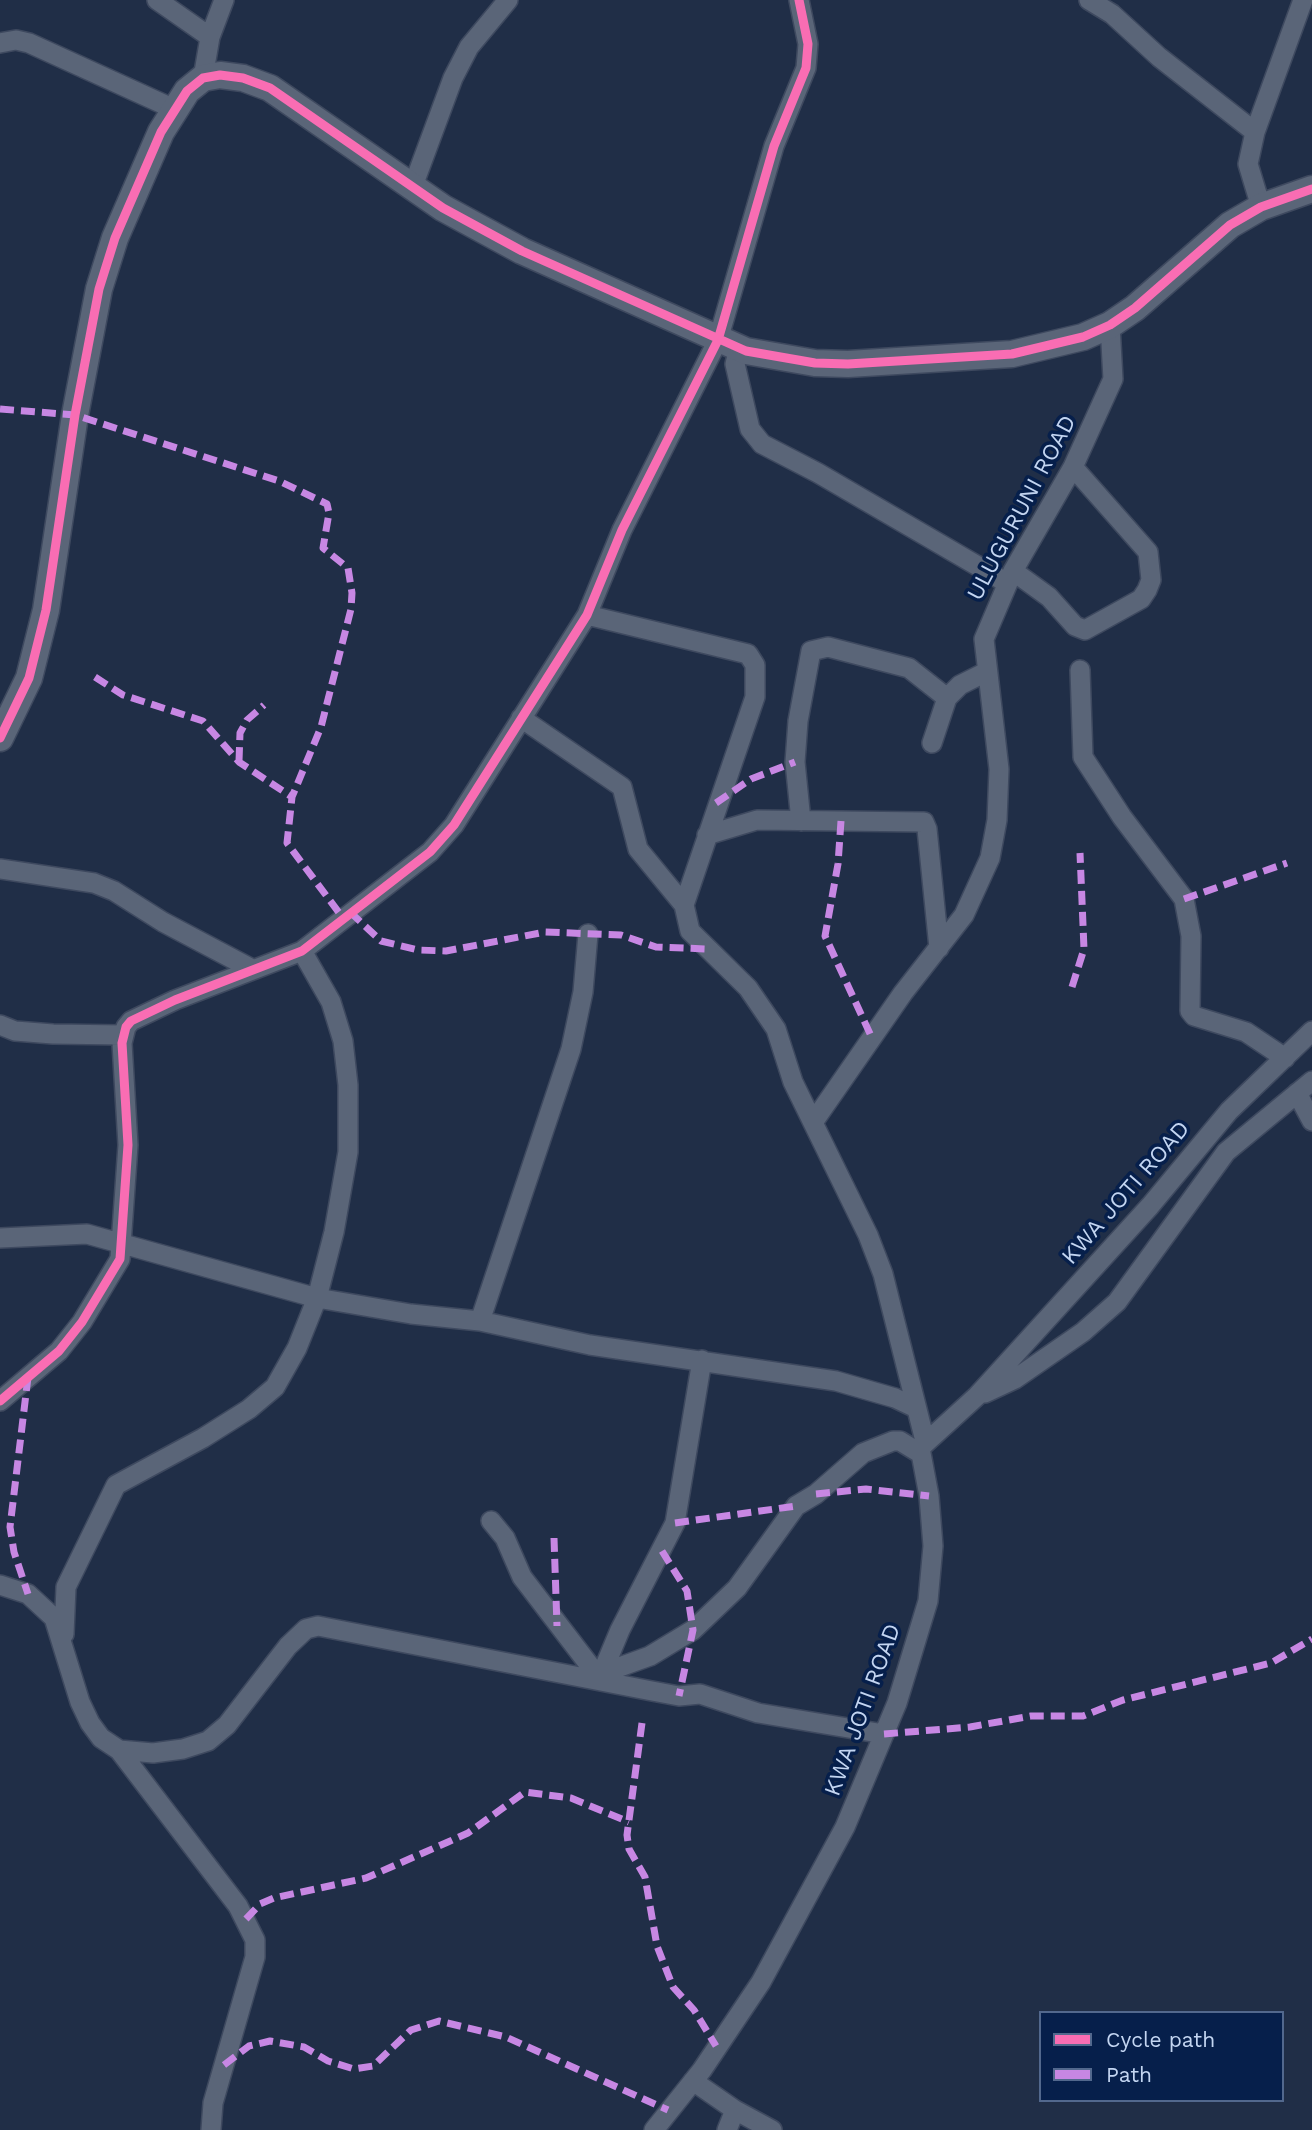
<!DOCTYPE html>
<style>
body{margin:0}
#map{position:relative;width:1312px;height:2130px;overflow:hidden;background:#202e47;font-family:"Work Sans",sans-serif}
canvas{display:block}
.legend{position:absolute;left:1039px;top:2011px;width:245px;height:91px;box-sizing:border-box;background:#061f4b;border:2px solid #52688d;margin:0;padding:9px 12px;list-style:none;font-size:21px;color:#c3d5f1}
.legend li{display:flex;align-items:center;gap:14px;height:35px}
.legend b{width:35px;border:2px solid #52688d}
</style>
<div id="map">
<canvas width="1312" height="2130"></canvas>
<ul class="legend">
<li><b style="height:9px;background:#f96db3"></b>Cycle path</li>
<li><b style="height:9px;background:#c787e3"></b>Path</li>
</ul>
</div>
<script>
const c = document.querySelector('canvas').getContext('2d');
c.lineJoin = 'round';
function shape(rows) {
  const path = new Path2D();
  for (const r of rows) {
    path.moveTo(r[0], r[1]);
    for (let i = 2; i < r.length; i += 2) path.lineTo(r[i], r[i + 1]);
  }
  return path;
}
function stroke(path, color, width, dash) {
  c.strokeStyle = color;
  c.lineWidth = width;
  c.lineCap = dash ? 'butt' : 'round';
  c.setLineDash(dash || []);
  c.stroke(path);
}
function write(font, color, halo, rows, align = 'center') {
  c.font = font + ' "Work Sans",sans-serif';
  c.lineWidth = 7;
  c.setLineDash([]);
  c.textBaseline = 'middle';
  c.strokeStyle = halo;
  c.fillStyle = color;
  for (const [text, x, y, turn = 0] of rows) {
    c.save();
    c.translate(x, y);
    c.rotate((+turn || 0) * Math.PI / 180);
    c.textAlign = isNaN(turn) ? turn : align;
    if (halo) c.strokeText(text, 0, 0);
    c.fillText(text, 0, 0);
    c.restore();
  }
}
const street = shape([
 [157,0,210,37],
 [1089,0,1112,14,1159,57,1255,132],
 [0,43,16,40,29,43,174,109],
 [203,78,210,37,224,0],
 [413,186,453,78,469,47,508,0],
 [1261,207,1248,164,1255,132,1303,0],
 [739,348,735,364,750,429,762,444,818,473,1007,583],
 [1013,571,1049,597,1075,626,1085,630,1141,599,1147,590,1151,580,1148,552,1073,467],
 [587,615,748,654,755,665,755,697,684,905],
 [1080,670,1083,757,1122,817,1184,899,1191,936,1190,1011,1194,1016,1246,1032,1285,1058],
 [521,718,622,787,638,849,684,905,690,931,748,988,776,1029,793,1082,868,1235,883,1274,925,1441],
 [932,743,947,698,960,685,986,672],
 [801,821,795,762,798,721,811,651,828,647,909,668,947,698],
 [707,835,757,820,924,822,927,829,939,948],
 [0,869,94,883,114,891,163,922,252,969],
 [0,1025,15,1031,53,1034,123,1035],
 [1297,1093,1312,1121],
 [814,1121,903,993,964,915,990,858,997,820,999,769,984,639,1013,571,1073,467,1113,379,1110,325],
 [0,1238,87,1234,317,1298,411,1314,480,1321,590,1345,836,1381,895,1398,916,1408],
 [480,1321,571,1049,583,992,588,934],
 [985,1393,1015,1379,1083,1332,1117,1302,1226,1152,1312,1081],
 [0,1401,59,1351,82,1322,120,1259,128,1145,122,1043,126,1027,131,1021,175,1000,302,951,430,852,454,825,587,615,622,530,718,340,774,146,806,68,808,44,799,0],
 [491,1521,505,1538,522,1577,597,1675],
 [0,1585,28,1594,54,1618,80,1702,90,1723,101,1738,119,1750,153,1753,183,1749,208,1741,227,1725,288,1646,306,1629,318,1626,652,1691,679,1696,700,1694,758,1713,884,1734],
 [64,1634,66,1587,116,1485,203,1438,249,1409,275,1387,297,1348,317,1298,334,1232,348,1152,348,1085,343,1041,331,1002,302,951],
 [602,1673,620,1630,675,1523,702,1360],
 [592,1677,650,1656,693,1630,737,1588,796,1506,816,1494,863,1453,893,1441,900,1441,918,1452],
 [119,1750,238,1906,255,1940,255,1957,213,2103,211,2130],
 [693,2081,735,2110,772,2130],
 [654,2130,702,2070,761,1982,845,1827,897,1703,928,1601,933,1546,929,1496,920,1448,977,1396,1150,1206,1229,1111,1312,1031],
 [727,2130,735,2110]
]);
const secondary = shape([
 [0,738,29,678,46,610,75,415,99,289,115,238,161,132,187,91,203,78,220,75,243,78,270,88,443,208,522,251,746,351,815,363,848,364,1012,354,1083,337,1110,325,1135,308,1230,225,1261,207,1312,189]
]);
stroke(street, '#3e495f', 22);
stroke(secondary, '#3e495f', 29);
stroke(street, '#5a6578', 19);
stroke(secondary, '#5a6578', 26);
stroke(shape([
 [0,409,75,415,279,481,327,504,329,513,323,548,348,568,352,593,351,609,321,727,292,797,287,843,343,918],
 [95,677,123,695,203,721,239,762,292,797],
 [239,761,240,733,247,720,264,705],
 [716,803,751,779,795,762],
 [841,821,838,864,825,936,872,1038],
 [1184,899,1287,863],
 [350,912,381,941,418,950,446,951,545,932,621,935,656,947,707,949],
 [1072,987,1084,949,1080,853],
 [28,1377,10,1527,14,1552,28,1594],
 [816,1494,866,1489,929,1496],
 [675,1523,796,1506],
 [554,1538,557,1626],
 [662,1551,687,1591,693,1630,679,1696],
 [642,1723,627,1835,629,1849,645,1877,657,1946,673,1987,694,2010,716,2046],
 [884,1734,970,1727,1031,1716,1083,1716,1123,1700,1271,1663,1312,1639],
 [246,1919,260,1904,274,1898,366,1878,448,1842,468,1833,525,1792,571,1798,629,1822],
 [224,2065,249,2046,270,2041,304,2047,328,2061,354,2069,373,2066,411,2030,439,2021,506,2037,668,2110]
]), '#c787e3', 7, [14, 7]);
stroke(shape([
 [0,738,29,678,46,610,75,415,99,289,115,238,161,132,187,91,203,78,220,75,243,78,270,88,443,208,522,251,746,351,815,363,848,364,1012,354,1083,337,1110,325,1135,308,1230,225,1261,207,1312,189],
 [0,1401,59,1351,82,1322,120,1259,128,1145,122,1043,126,1027,131,1021,175,1000,302,951,430,852,454,825,587,615,622,530,718,340,774,146,806,68,808,44,799,0]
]), '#f96db3', 9);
write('23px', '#c3d5f1', '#061f4b', [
 ["ULUGURUNI ROAD",1022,508,-62],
 ["KWA JOTI ROAD",1126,1193,-49],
 ["KWA JOTI ROAD",863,1710,-70]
]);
</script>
